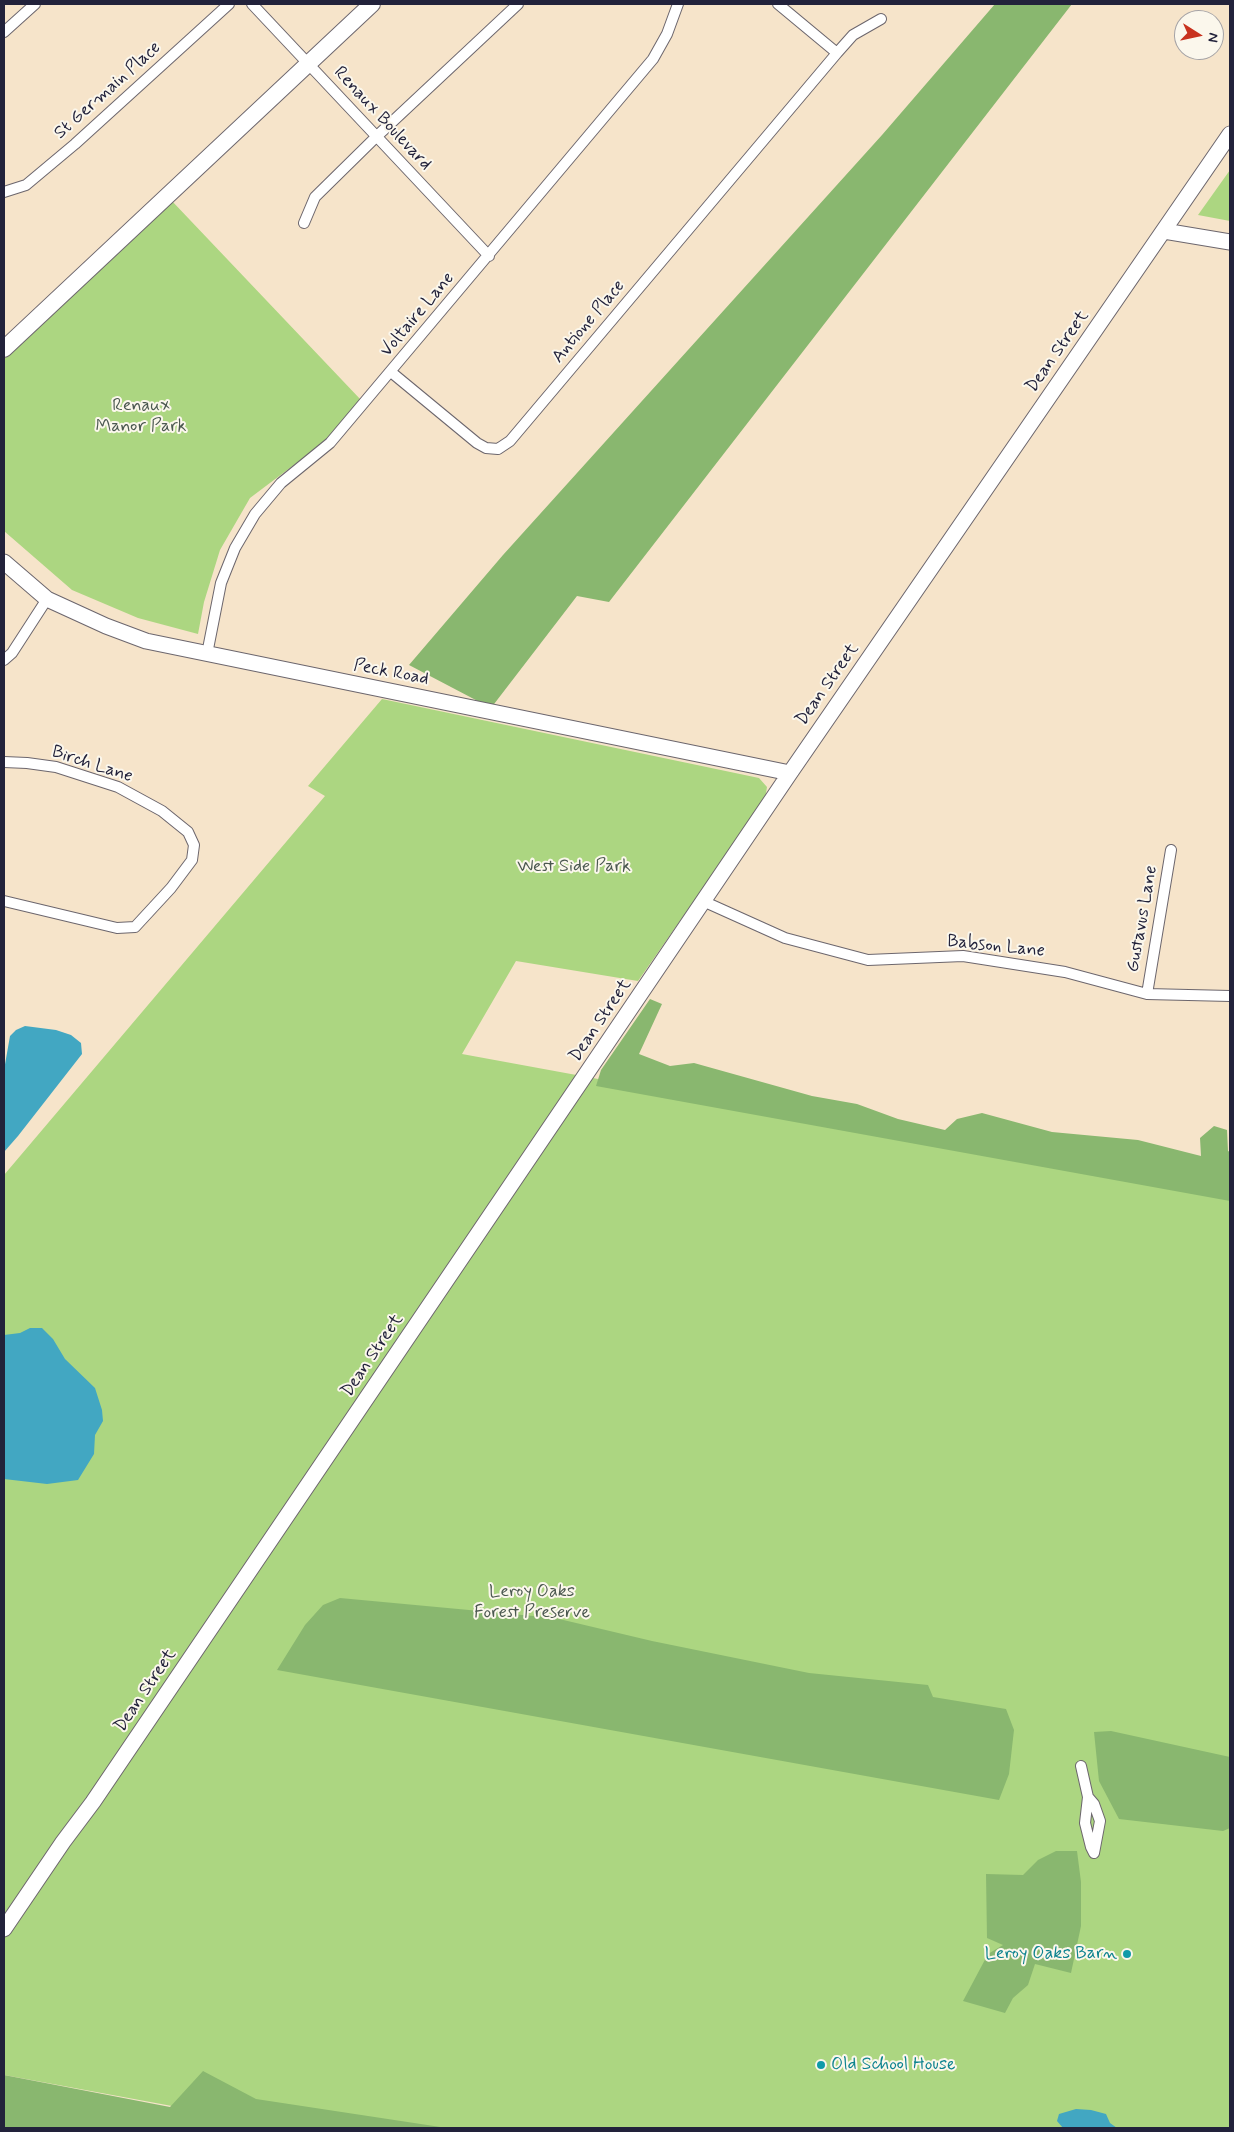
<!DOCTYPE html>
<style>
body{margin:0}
#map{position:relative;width:1234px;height:2132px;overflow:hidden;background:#f6e4ca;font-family:Mynerve,sans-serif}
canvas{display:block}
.frame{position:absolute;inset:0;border:5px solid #22223b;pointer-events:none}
.north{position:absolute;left:1174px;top:10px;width:50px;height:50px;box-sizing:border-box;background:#fbf7ec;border:1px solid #a4a2a5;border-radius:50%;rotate:100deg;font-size:14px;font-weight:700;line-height:20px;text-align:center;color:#22223b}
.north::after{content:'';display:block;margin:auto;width:18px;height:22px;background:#c8321e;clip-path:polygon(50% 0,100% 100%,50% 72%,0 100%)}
</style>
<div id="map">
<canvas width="1234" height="2132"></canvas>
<div class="frame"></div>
<div class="north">N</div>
</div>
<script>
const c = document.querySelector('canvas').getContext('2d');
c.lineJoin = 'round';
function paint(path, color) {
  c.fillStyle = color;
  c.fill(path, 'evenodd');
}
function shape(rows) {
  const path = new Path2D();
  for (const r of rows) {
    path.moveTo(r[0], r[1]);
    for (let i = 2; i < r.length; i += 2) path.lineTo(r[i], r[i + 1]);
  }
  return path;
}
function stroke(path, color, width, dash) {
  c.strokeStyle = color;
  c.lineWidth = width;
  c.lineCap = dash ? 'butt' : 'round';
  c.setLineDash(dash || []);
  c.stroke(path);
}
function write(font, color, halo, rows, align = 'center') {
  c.font = font + ' Mynerve,sans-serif';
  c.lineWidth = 4;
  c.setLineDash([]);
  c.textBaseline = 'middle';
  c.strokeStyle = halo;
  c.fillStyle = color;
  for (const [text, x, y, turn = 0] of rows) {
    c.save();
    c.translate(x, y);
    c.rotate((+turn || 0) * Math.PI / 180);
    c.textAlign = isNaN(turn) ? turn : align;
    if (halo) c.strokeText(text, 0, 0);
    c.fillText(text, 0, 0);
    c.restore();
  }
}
paint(shape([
 [1230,170,1230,221,1198,215],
 [171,200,361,400,327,440,250,498,220,550,204,602,198,634,138,618,72,590,4,531,4,359],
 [382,699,759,778,767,787,765,799,638,981,516,961,462,1054,1230,1195,1230,2128,291,2128,4,2075,4,1175,325,796,308,786]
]), '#acd681');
paint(shape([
 [995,4,1072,4,609,602,577,596,491,708,409,665,503,555,882,135],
 [650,999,662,1004,639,1054,670,1066,694,1063,812,1096,857,1104,898,1119,945,1130,957,1119,982,1113,1052,1132,1138,1140,1201,1156,1200,1138,1214,1126,1227,1130,1228,1151,1230,1152,1230,1201,596,1086,601,1070],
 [340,1598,555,1618,652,1641,809,1673,928,1685,933,1697,1006,1709,1014,1730,1009,1774,999,1800,277,1670,305,1625,323,1605],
 [1111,1731,1230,1757,1230,1828,1223,1831,1119,1819,1099,1781,1094,1732],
 [1056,1851,1077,1851,1081,1882,1081,1926,1071,1973,1035,1964,1028,1985,1013,1998,1005,2013,963,2001,988,1954,1003,1945,987,1938,986,1874,1023,1875,1038,1860],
 [203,2071,256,2099,447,2128,4,2128,4,2075,170,2107]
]), '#89b76f');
paint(shape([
 [25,1026,56,1030,71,1035,81,1043,82,1054,18,1136,4,1152,4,1070,10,1036,16,1030],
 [30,1328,42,1328,53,1339,65,1359,95,1388,102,1410,103,1421,95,1435,94,1454,78,1480,47,1484,4,1479,4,1335,20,1333],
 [1076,2109,1091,2110,1106,2114,1110,2123,1117,2128,1063,2128,1057,2121,1059,2114]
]), '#42a7c2');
const street = shape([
 [252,4,489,256],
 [778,4,837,53],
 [4,32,35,4],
 [4,192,26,185,75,144,229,4],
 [304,223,315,197,376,137,518,4],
 [391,372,477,443,486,448,498,449,510,441,837,53,853,35,881,19],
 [207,654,221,583,235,548,255,514,281,483,330,443,653,59,667,34,678,4],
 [4,660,12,653,47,599],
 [4,762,27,763,56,767,118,787,162,811,188,832,194,845,192,860,171,888,135,927,117,928,4,901],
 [705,902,785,938,868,960,963,956,1065,972,1147,994,1230,996],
 [1147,994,1171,850],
 [1081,1766,1088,1797,1094,1804,1100,1821,1094,1853],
 [1088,1797,1085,1823,1091,1847,1094,1853]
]);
const secondary = shape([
 [1164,231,1230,242],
 [4,562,47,599,106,626,146,641,790,773],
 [4,1929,63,1842,93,1802,790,773,1230,134]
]);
const primary = shape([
 [4,349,372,4]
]);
stroke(street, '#6c666d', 12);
stroke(secondary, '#6c666d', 17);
stroke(primary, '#6c666d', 18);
stroke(street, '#fff', 10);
stroke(secondary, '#fff', 15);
stroke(primary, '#fff', 16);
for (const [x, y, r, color] of [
 [1127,1954,5,"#0f9aa8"],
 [821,2065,5,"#0f9aa8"]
]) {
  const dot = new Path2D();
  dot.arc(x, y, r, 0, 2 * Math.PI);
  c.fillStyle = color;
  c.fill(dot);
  stroke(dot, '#fbf7ec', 2);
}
write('18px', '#22223b', '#fbf7ec', [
 ["St Germain Place",108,91,-42],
 ["Renaux Boulevard",382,119,47],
 ["Voltaire Lane",418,315,-50],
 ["Antione Place",589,322,-50],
 ["Dean Street",1058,352,-55],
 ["Peck Road",391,673,11],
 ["Dean Street",828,685,-55],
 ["Birch Lane",92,765,18],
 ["Gustavus Lane",1143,919,-80],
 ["Babson Lane",996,947,6],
 ["Dean Street",601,1021,-56],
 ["Dean Street",373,1356,-56],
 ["Dean Street",146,1691,-56]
]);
write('18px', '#4b5850', '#fbf7ec', [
 ["Renaux",141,406],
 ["Manor Park",141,427],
 ["West Side Park",574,867],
 ["Leroy Oaks",532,1592],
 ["Forest Preserve",532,1613]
]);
write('18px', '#0d838f', '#fbf7ec', [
 ["Leroy Oaks Barn",1117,1954],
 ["Old School House",831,2065,"left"]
], 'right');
</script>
